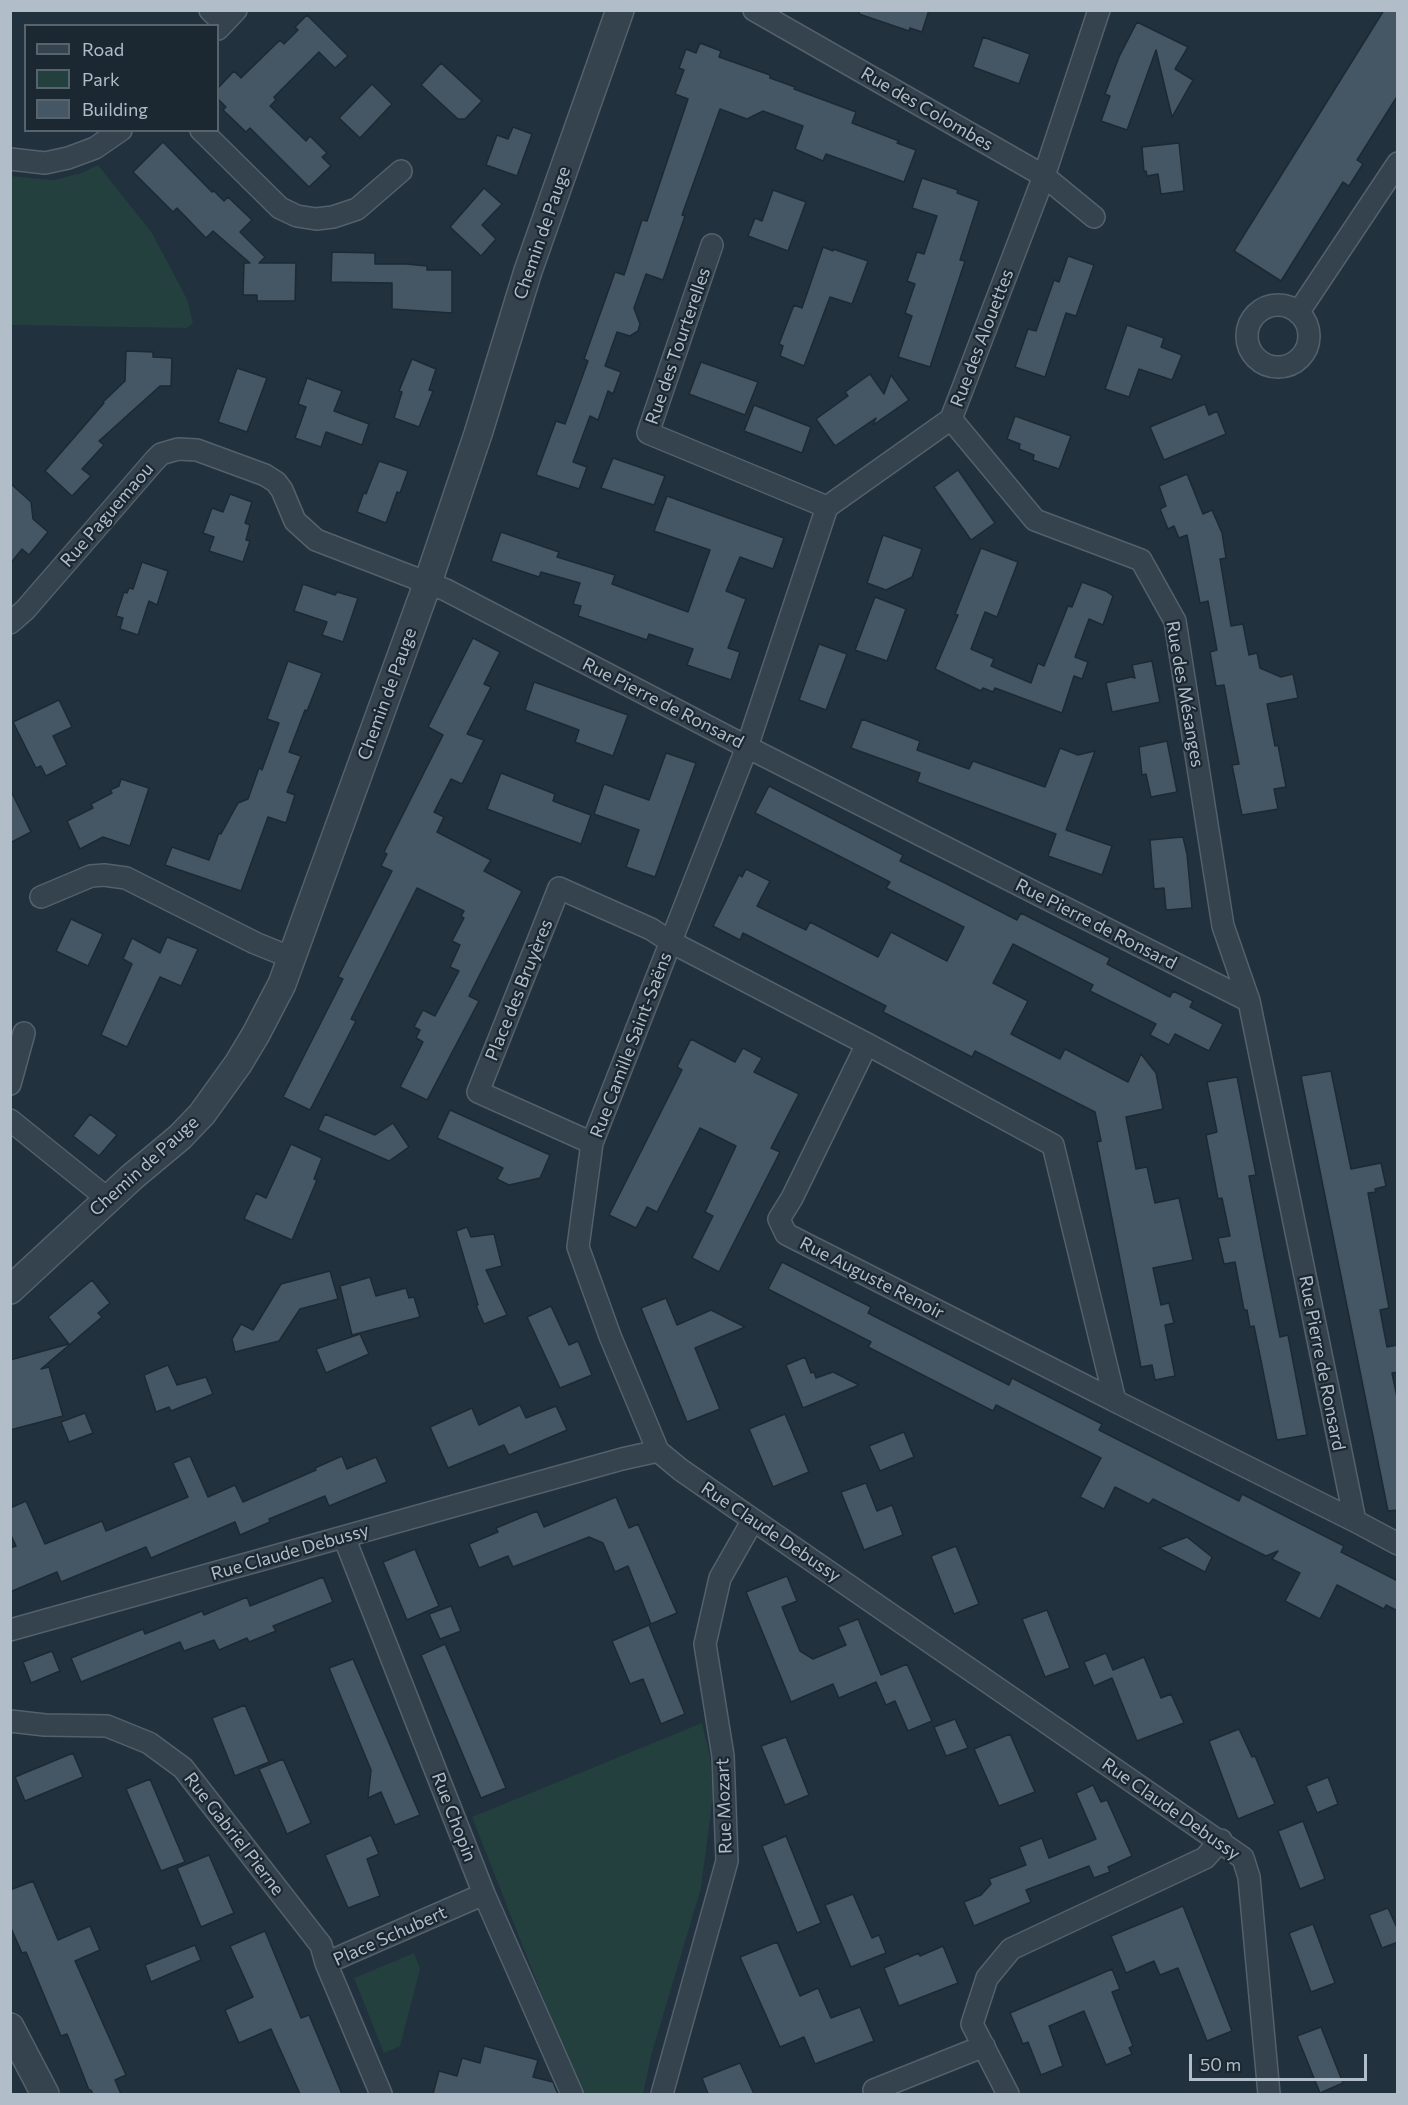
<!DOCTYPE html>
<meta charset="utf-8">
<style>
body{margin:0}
#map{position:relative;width:1408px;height:2105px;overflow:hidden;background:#21313e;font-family:Commissioner,sans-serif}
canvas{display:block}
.frame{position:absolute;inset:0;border:12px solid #b1bec9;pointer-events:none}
.legend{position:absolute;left:24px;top:24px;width:195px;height:108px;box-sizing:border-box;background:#1b2832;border:2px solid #57646e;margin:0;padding:8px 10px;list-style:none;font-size:18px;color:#b1bec9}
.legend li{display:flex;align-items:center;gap:12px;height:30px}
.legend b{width:30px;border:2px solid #57646e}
.scale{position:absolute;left:1189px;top:2054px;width:178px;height:27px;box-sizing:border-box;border:3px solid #b1bec9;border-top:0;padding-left:8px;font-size:18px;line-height:21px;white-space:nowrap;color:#b1bec9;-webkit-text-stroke:4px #1b2832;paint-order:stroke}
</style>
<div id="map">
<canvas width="1408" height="2105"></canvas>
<div class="frame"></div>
<ul class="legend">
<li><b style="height:8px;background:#35434e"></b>Road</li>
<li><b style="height:16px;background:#233f3e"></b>Park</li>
<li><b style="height:16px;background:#455764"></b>Building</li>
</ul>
<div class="scale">50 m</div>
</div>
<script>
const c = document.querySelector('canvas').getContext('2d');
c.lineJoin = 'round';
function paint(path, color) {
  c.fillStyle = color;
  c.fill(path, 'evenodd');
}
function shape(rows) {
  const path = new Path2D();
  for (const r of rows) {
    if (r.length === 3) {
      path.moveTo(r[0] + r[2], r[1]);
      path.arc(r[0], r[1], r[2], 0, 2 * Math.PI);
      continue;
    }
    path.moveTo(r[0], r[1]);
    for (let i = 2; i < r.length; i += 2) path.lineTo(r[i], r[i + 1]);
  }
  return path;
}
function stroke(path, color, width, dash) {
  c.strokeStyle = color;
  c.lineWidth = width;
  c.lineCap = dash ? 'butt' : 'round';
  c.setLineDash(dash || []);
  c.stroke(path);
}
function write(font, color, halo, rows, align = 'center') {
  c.font = font + ' Commissioner,sans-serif';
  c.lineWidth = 4.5;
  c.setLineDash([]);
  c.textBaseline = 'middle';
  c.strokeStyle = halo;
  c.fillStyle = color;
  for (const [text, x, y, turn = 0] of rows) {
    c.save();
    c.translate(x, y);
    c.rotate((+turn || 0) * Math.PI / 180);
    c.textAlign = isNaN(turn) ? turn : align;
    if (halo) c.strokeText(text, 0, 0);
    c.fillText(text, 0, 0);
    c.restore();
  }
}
paint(shape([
 [98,165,152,233,187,299,193,323,187,328,11,325,11,176,54,180,81,173],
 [702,1723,710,1756,713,1795,701,1888,651,2056,643,2094,581,2094,472,1817],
 [414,1953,420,1969,400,2046,384,2053,354,1978]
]), '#233f3e');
const building = shape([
 [860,10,929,10,922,32,910,28,909,31,859,14,860,10],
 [1384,10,1398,10,1398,95,1357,160,1363,164,1349,186,1343,182,1281,281,1234,251,1384,10],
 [307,15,348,56,335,68,319,52,274,97,276,100,270,106,306,141,310,136,327,153,322,157,331,166,309,187,250,128,246,132,223,110,226,107,218,99,218,88,234,71,241,78,280,40,284,44,298,30,295,27,307,15],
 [1137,22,1188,47,1175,69,1193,80,1172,117,1156,50,1127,130,1101,121,1110,96,1105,94,1119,57,1137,22],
 [983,37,1030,54,1019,84,973,67,983,37],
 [700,43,721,51,719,57,770,75,770,78,795,87,794,89,856,112,852,123,899,141,897,143,916,150,904,182,826,154,823,161,795,149,803,126,763,111,747,119,720,109,682,215,685,216,663,280,646,274,634,308,640,324,638,331,630,336,617,332,605,366,621,372,613,394,608,391,598,420,590,416,573,462,587,467,579,489,536,475,556,421,565,424,588,361,584,359,615,272,624,275,642,220,647,221,688,99,675,94,684,70,679,68,686,49,696,53,700,43],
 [441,63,482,101,465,119,458,119,421,85,441,63],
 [372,84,392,104,360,138,339,118,372,84],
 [513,127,532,134,517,176,486,165,497,135,508,139,513,127],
 [163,142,212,192,214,191,224,201,228,197,252,220,240,232,265,257,259,263,296,263,295,301,257,301,257,295,243,295,244,263,250,263,213,231,206,238,177,208,173,212,133,172,163,142],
 [1179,143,1184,191,1161,194,1158,174,1147,176,1146,171,1144,172,1142,147,1179,143],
 [922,178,958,190,957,193,979,201,960,260,965,261,930,367,898,357,912,316,905,313,915,284,907,281,917,252,924,254,937,216,912,208,922,178],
 [484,188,502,204,482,225,496,239,481,256,450,227,484,188],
 [773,190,806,202,788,251,748,236,755,218,762,221,773,190],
 [823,247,833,251,833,249,868,261,852,304,830,297,804,366,780,356,783,346,779,344,794,305,802,308,823,247],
 [332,252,375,253,375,264,406,264,427,266,427,270,452,270,452,313,392,309,392,283,331,282,332,252],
 [1068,256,1094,265,1076,316,1066,313,1045,377,1015,367,1028,329,1036,331,1054,280,1059,282,1068,256],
 [1127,325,1164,338,1161,347,1182,355,1172,380,1139,369,1129,397,1105,389,1127,325],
 [126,351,153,352,153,357,172,358,171,386,160,386,99,441,104,445,82,469,91,476,72,496,45,471,104,403,103,402,125,381,126,351],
 [412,359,436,369,429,390,433,391,419,427,394,418,402,392,399,391,412,359],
 [701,362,758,382,745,415,689,394,701,362],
 [237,368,267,378,247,432,218,422,237,368],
 [870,374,884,394,891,375,909,400,873,425,876,418,835,446,816,419,848,396,845,392,870,374],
 [307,378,342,391,334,411,369,424,362,445,326,432,321,447,295,438,306,407,298,404,307,378],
 [1205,404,1209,415,1217,411,1226,434,1164,460,1150,427,1205,404],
 [754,405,811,427,802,453,744,431,754,405],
 [1015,416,1071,436,1059,469,1033,460,1034,455,1019,449,1020,444,1007,439,1015,416],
 [613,458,665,476,654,505,601,488,613,458],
 [379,461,408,471,400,493,397,492,386,523,357,512,364,492,366,494,379,461],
 [958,470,995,523,971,540,934,487,958,470],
 [1187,474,1203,514,1212,510,1222,533,1226,558,1220,559,1231,626,1243,624,1249,655,1257,653,1260,668,1281,677,1293,674,1298,698,1267,704,1275,746,1278,745,1286,787,1274,789,1278,809,1242,815,1232,765,1239,764,1231,723,1224,685,1216,686,1210,652,1217,650,1208,601,1200,603,1187,535,1179,538,1174,526,1168,529,1160,509,1166,506,1159,486,1187,474],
 [10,483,31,502,33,519,48,532,29,555,22,549,10,564,10,483],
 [230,494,252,502,245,523,250,525,246,540,250,541,243,562,209,551,214,537,203,533,212,508,223,512,230,494],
 [667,496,784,538,773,569,740,557,726,591,746,599,728,648,740,652,731,680,687,665,693,649,649,634,647,640,578,616,581,606,573,604,580,583,541,572,539,577,491,561,501,532,559,552,557,557,615,575,612,584,688,612,710,550,654,531,667,496],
 [883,535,922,549,912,577,886,590,867,583,883,535],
 [981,548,1018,562,997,617,985,612,971,649,994,659,991,666,1031,683,1038,663,1044,666,1068,606,1072,607,1082,582,1106,591,1113,596,1103,625,1089,619,1075,657,1088,662,1082,679,1074,676,1062,713,995,688,993,692,983,688,981,691,935,669,958,615,955,614,981,548],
 [142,562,168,571,157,605,149,601,138,635,120,629,123,618,116,616,124,592,127,593,129,588,133,589,142,562],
 [303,584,335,595,337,592,358,598,343,642,322,635,327,622,294,611,303,584],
 [875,597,906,609,887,661,855,650,875,597],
 [473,638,500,652,484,684,491,687,467,734,484,740,462,784,451,779,434,812,444,817,437,832,491,860,484,871,522,891,469,996,479,1001,427,1100,400,1087,423,1042,416,1038,420,1030,414,1027,423,1010,435,1016,459,971,450,967,460,945,452,941,464,918,461,916,464,911,417,888,351,1019,356,1021,310,1110,283,1097,343,979,338,977,392,871,381,866,387,854,384,852,443,735,428,727,473,638],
 [819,644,847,654,826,710,799,700,819,644],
 [288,661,322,673,307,711,305,710,289,752,301,756,287,792,295,795,286,823,268,817,241,891,165,865,172,847,209,860,219,833,221,834,238,803,248,799,259,768,262,770,279,723,267,719,288,661],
 [1152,661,1160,702,1112,712,1106,683,1131,677,1135,678,1132,665,1152,661],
 [534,682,628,715,613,756,575,742,579,730,525,710,534,682],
 [59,700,72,727,53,736,67,765,46,776,41,766,36,768,13,722,59,700],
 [862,719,920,741,917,750,969,769,973,761,1045,787,1060,748,1078,755,1095,751,1066,830,1112,846,1102,875,1048,856,1056,834,917,782,920,773,851,748,862,719],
 [1167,741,1177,792,1151,797,1146,774,1142,775,1139,747,1167,741],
 [666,753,696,763,655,877,626,867,639,830,594,814,604,784,649,800,666,753],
 [501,773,555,794,553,801,591,815,581,844,487,809,501,773],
 [121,779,149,788,130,846,103,837,80,849,67,821,93,808,91,804,112,793,110,790,119,786,121,779],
 [769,786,903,855,900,861,945,883,1017,920,1021,913,1110,958,1107,964,1170,997,1173,991,1193,1001,1190,1007,1223,1024,1209,1051,1175,1034,1169,1045,1150,1035,1156,1024,1090,991,1093,985,1013,944,993,983,1028,1001,1011,1034,1060,1059,1065,1049,1128,1082,1141,1054,1156,1073,1163,1109,1126,1117,1136,1169,1147,1167,1155,1203,1179,1198,1193,1260,1153,1268,1161,1305,1169,1303,1174,1323,1165,1325,1175,1376,1155,1380,1152,1365,1141,1367,1097,1142,1101,1141,1095,1112,975,1051,972,1057,883,1012,886,1006,743,933,740,940,713,926,739,875,742,877,746,869,770,881,757,906,806,930,810,922,878,957,891,932,947,961,964,927,886,888,890,882,755,813,769,786],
 [10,789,31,832,10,843,10,789],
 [1183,837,1187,854,1192,908,1166,910,1164,888,1154,889,1150,840,1183,837],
 [71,919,103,934,88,966,56,951,71,919],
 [167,937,198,949,181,986,160,977,127,1047,101,1035,132,964,123,959,132,938,160,953,167,937],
 [691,1039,735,1062,743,1048,762,1058,754,1072,799,1094,771,1148,780,1152,719,1272,692,1258,713,1216,705,1212,736,1146,700,1128,657,1212,647,1207,636,1228,609,1215,682,1070,677,1067,691,1039],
 [1331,1071,1351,1169,1381,1163,1386,1186,1375,1189,1376,1192,1368,1193,1389,1308,1380,1310,1387,1347,1398,1345,1398,1372,1392,1373,1398,1402,1398,1510,1388,1511,1301,1076,1331,1071],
 [1237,1077,1256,1175,1249,1176,1264,1256,1280,1337,1288,1335,1307,1435,1277,1440,1254,1326,1250,1327,1247,1310,1244,1310,1235,1262,1224,1264,1218,1238,1230,1236,1222,1198,1218,1199,1206,1135,1217,1132,1207,1082,1237,1077],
 [450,1110,550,1155,540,1178,509,1185,497,1179,503,1168,437,1138,450,1110],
 [90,1114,117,1135,99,1156,73,1136,90,1114],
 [325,1114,375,1135,393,1123,409,1147,389,1161,318,1130,325,1114],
 [291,1144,322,1158,314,1179,317,1180,292,1240,244,1219,256,1193,266,1198,291,1144],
 [467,1227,471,1237,494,1234,502,1266,486,1270,507,1315,484,1324,476,1305,478,1305,456,1231,467,1227],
 [782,1262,871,1307,868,1313,1009,1385,1012,1378,1102,1424,1099,1430,1239,1501,1242,1494,1344,1546,1341,1552,1398,1581,1398,1611,1386,1605,1384,1609,1337,1585,1320,1619,1285,1601,1300,1573,1272,1559,1278,1551,1266,1556,1153,1499,1149,1504,1115,1487,1104,1509,1080,1497,1101,1458,996,1405,993,1411,868,1347,871,1342,768,1289,782,1262],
 [330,1271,338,1299,300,1309,279,1341,235,1352,232,1339,241,1324,253,1330,281,1284,330,1271],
 [370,1277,376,1296,406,1288,409,1298,414,1297,420,1317,352,1335,340,1286,370,1277],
 [92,1280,110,1303,98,1313,102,1317,41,1369,49,1367,63,1416,10,1430,10,1360,69,1344,48,1317,92,1280],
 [666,1298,677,1325,711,1310,745,1327,695,1348,720,1409,687,1422,641,1308,666,1298],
 [551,1306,569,1345,578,1341,592,1375,560,1388,527,1317,551,1306],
 [360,1334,369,1354,326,1373,316,1349,360,1334],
 [805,1357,811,1373,814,1372,816,1378,833,1372,859,1385,803,1408,786,1365,805,1357],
 [168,1365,177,1385,206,1377,213,1394,171,1411,169,1407,156,1412,144,1375,168,1365],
 [520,1405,526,1418,556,1406,567,1430,509,1455,504,1445,448,1468,430,1427,472,1408,479,1425,520,1405],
 [85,1413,93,1433,69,1442,61,1422,85,1413],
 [785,1414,809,1472,773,1487,749,1429,785,1414],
 [904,1432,914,1457,880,1471,869,1446,904,1432],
 [190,1456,208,1497,235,1485,243,1502,316,1470,315,1468,342,1456,347,1469,376,1457,387,1482,329,1506,325,1496,269,1519,270,1522,240,1535,235,1522,151,1558,146,1547,61,1582,57,1572,10,1592,10,1548,16,1546,10,1533,10,1508,26,1501,45,1544,102,1521,106,1531,188,1497,173,1463,190,1456],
 [866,1483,877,1511,892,1505,903,1535,864,1550,841,1492,866,1483],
 [616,1497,629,1528,638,1524,677,1613,651,1624,628,1566,615,1572,603,1543,589,1537,513,1567,508,1556,479,1568,469,1544,498,1532,496,1528,537,1511,544,1527,616,1497],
 [1187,1537,1212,1557,1205,1572,1159,1548,1187,1537],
 [956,1546,979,1604,954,1614,931,1556,956,1546],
 [415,1549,439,1606,407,1620,383,1562,415,1549],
 [787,1576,797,1601,782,1607,800,1651,813,1659,846,1645,838,1627,858,1619,881,1675,907,1664,932,1721,908,1731,895,1701,886,1705,876,1682,839,1698,833,1684,791,1702,746,1592,787,1576],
 [323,1577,333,1602,273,1626,276,1631,249,1642,247,1638,219,1650,214,1640,184,1651,180,1642,81,1682,71,1658,143,1629,145,1634,202,1611,204,1615,247,1597,250,1606,323,1577],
 [451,1606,461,1631,440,1639,429,1614,451,1606],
 [1047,1610,1070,1668,1045,1677,1022,1619,1047,1610],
 [649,1625,685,1714,661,1724,643,1679,630,1684,612,1641,649,1625],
 [445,1644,506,1788,481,1798,421,1655,445,1644],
 [52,1651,60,1671,31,1683,23,1662,52,1651],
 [1106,1653,1113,1670,1144,1657,1161,1698,1171,1694,1184,1723,1137,1741,1112,1678,1094,1686,1084,1662,1106,1653],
 [353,1659,420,1815,395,1825,381,1792,368,1798,371,1770,329,1668,353,1659],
 [245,1705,269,1762,235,1776,212,1718,245,1705],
 [955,1719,968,1748,946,1756,934,1727,955,1719],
 [1239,1729,1252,1757,1255,1756,1275,1804,1238,1819,1209,1741,1239,1729],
 [1010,1734,1035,1792,999,1806,974,1749,1010,1734],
 [786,1737,809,1795,785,1805,761,1746,786,1737],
 [73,1753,83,1777,25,1801,15,1777,73,1753],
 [283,1759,311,1823,287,1834,259,1769,283,1759],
 [1328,1777,1338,1804,1317,1813,1306,1786,1328,1777],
 [150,1779,185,1862,161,1871,126,1789,150,1779],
 [1093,1785,1101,1802,1107,1800,1132,1856,1108,1867,1110,1872,1094,1878,1089,1866,1026,1890,1031,1902,974,1926,964,1902,981,1895,991,1884,989,1879,1026,1865,1019,1847,1042,1838,1049,1858,1096,1839,1076,1793,1093,1785],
 [1303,1821,1325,1879,1300,1889,1278,1831,1303,1821],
 [371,1835,379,1854,367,1859,380,1896,348,1908,325,1855,371,1835],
 [786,1836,821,1923,797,1933,762,1846,786,1836],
 [209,1855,234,1913,201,1927,177,1868,209,1855],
 [33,1881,58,1940,90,1926,100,1950,75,1961,126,2075,115,2080,121,2094,93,2094,91,2090,89,2090,67,2034,61,2036,26,1952,22,1953,10,1926,10,1890,33,1881],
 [853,1894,872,1938,879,1935,886,1953,851,1967,825,1905,853,1894],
 [1183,1906,1232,2031,1207,2041,1178,1968,1160,1975,1154,1961,1126,1973,1111,1936,1183,1906],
 [1388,1908,1398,1930,1398,1942,1382,1948,1369,1915,1388,1908],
 [1313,1924,1335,1983,1311,1992,1289,1933,1313,1924],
 [265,1931,301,2018,309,2015,342,2094,300,2094,271,2029,239,2043,225,2010,253,1997,230,1946,265,1931],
 [777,1942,800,1996,818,1988,831,2018,860,2007,874,2041,815,2064,804,2037,780,2047,740,1957,777,1942],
 [195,1945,201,1960,151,1982,145,1965,195,1945],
 [943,1946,958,1983,899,2006,884,1968,919,1953,920,1956,943,1946],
 [1112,1969,1120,1989,1112,1992,1133,2046,1129,2048,1132,2054,1106,2065,1084,2011,1049,2026,1063,2066,1041,2075,1028,2042,1023,2044,1010,2013,1112,1969],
 [1321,2027,1343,2083,1320,2093,1297,2036,1321,2027],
 [484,2046,538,2060,533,2077,553,2082,558,2094,433,2094,439,2071,457,2076,462,2058,480,2063,484,2046],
 [740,2063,754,2094,708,2094,702,2078,740,2063]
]);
paint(building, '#455764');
stroke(building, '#1d2a34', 1.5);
const minor = shape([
 [210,10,223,23],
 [754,10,1044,176,1094,217],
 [218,29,236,10],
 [201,130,280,208,297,216,316,219,333,217,357,209,401,171],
 [10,159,45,163,68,158,95,148,121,130],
 [712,245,648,433,827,507],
 [1278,336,31],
 [1298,313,1398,163],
 [951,419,1035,520,1141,560,1175,621,1223,926,1249,1001],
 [10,623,25,610,155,460,161,454,178,449,197,450,265,475,276,482,282,490,295,521,316,540,446,590,747,747,1249,1001,1355,1521,1398,1544],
 [41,897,91,876,104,875,126,878,255,943,292,958],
 [867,1044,792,1198,779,1219,786,1234,1115,1401],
 [10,1084,24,1033],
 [10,1120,108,1199],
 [592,1143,478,1092,559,888,651,929,671,942,867,1044,1053,1145,1115,1401,1355,1521],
 [658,1451,610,1336,578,1247,592,1143,747,747,827,507,951,419,1044,176,1099,10],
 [344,1537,484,1894,572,2094],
 [10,1630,622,1459,658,1451,681,1470,1243,1858,1249,1877,1269,2094],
 [10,1721,45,1725,107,1726,149,1743,183,1768,321,1945,326,1963],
 [381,2094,326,1963,484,1894],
 [662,2094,727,1861,723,1756,705,1644,720,1578,753,1520],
 [876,2094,874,2090,984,2046],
 [1008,2094,972,2024,987,1978,1011,1949,1205,1858,1221,1840]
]);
const tertiary = shape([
 [10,1290,132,1177,180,1137,202,1114,238,1064,256,1034,282,984,428,582,478,434,528,271,620,10],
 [10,2027,45,2094]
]);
stroke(minor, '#54616c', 24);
stroke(tertiary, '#54616c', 30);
stroke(minor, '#35434e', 21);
stroke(tertiary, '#35434e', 27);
write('18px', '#b1bec9', '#1b2832', [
 ["Rue des Colombes",927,109,30],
 ["Chemin de Pauge",542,233,-71],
 ["Rue des Alouettes",982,338,-69],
 ["Rue des Tourterelles",678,346,-71],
 ["Rue Paguemaou",107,515,-49],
 ["Chemin de Pauge",387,694,-70],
 ["Rue des Mésanges",1185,694,80],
 ["Rue Pierre de Ronsard",663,703,27],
 ["Rue Pierre de Ronsard",1096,924,27],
 ["Place des Bruyères",519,990,-68],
 ["Rue Camille Saint-Saëns",631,1045,-69],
 ["Chemin de Pauge",144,1166,-42],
 ["Rue Auguste Renoir",872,1278,27],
 ["Rue Pierre de Ronsard",1322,1363,79],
 ["Rue Claude Debussy",771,1532,34],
 ["Rue Claude Debussy",290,1552,-16],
 ["Rue Mozart",724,1806,-92],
 ["Rue Claude Debussy",1171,1809,35],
 ["Rue Chopin",454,1817,69],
 ["Rue Gabriel Pierne",234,1834,52],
 ["Place Schubert",390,1936,-24]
]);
</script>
